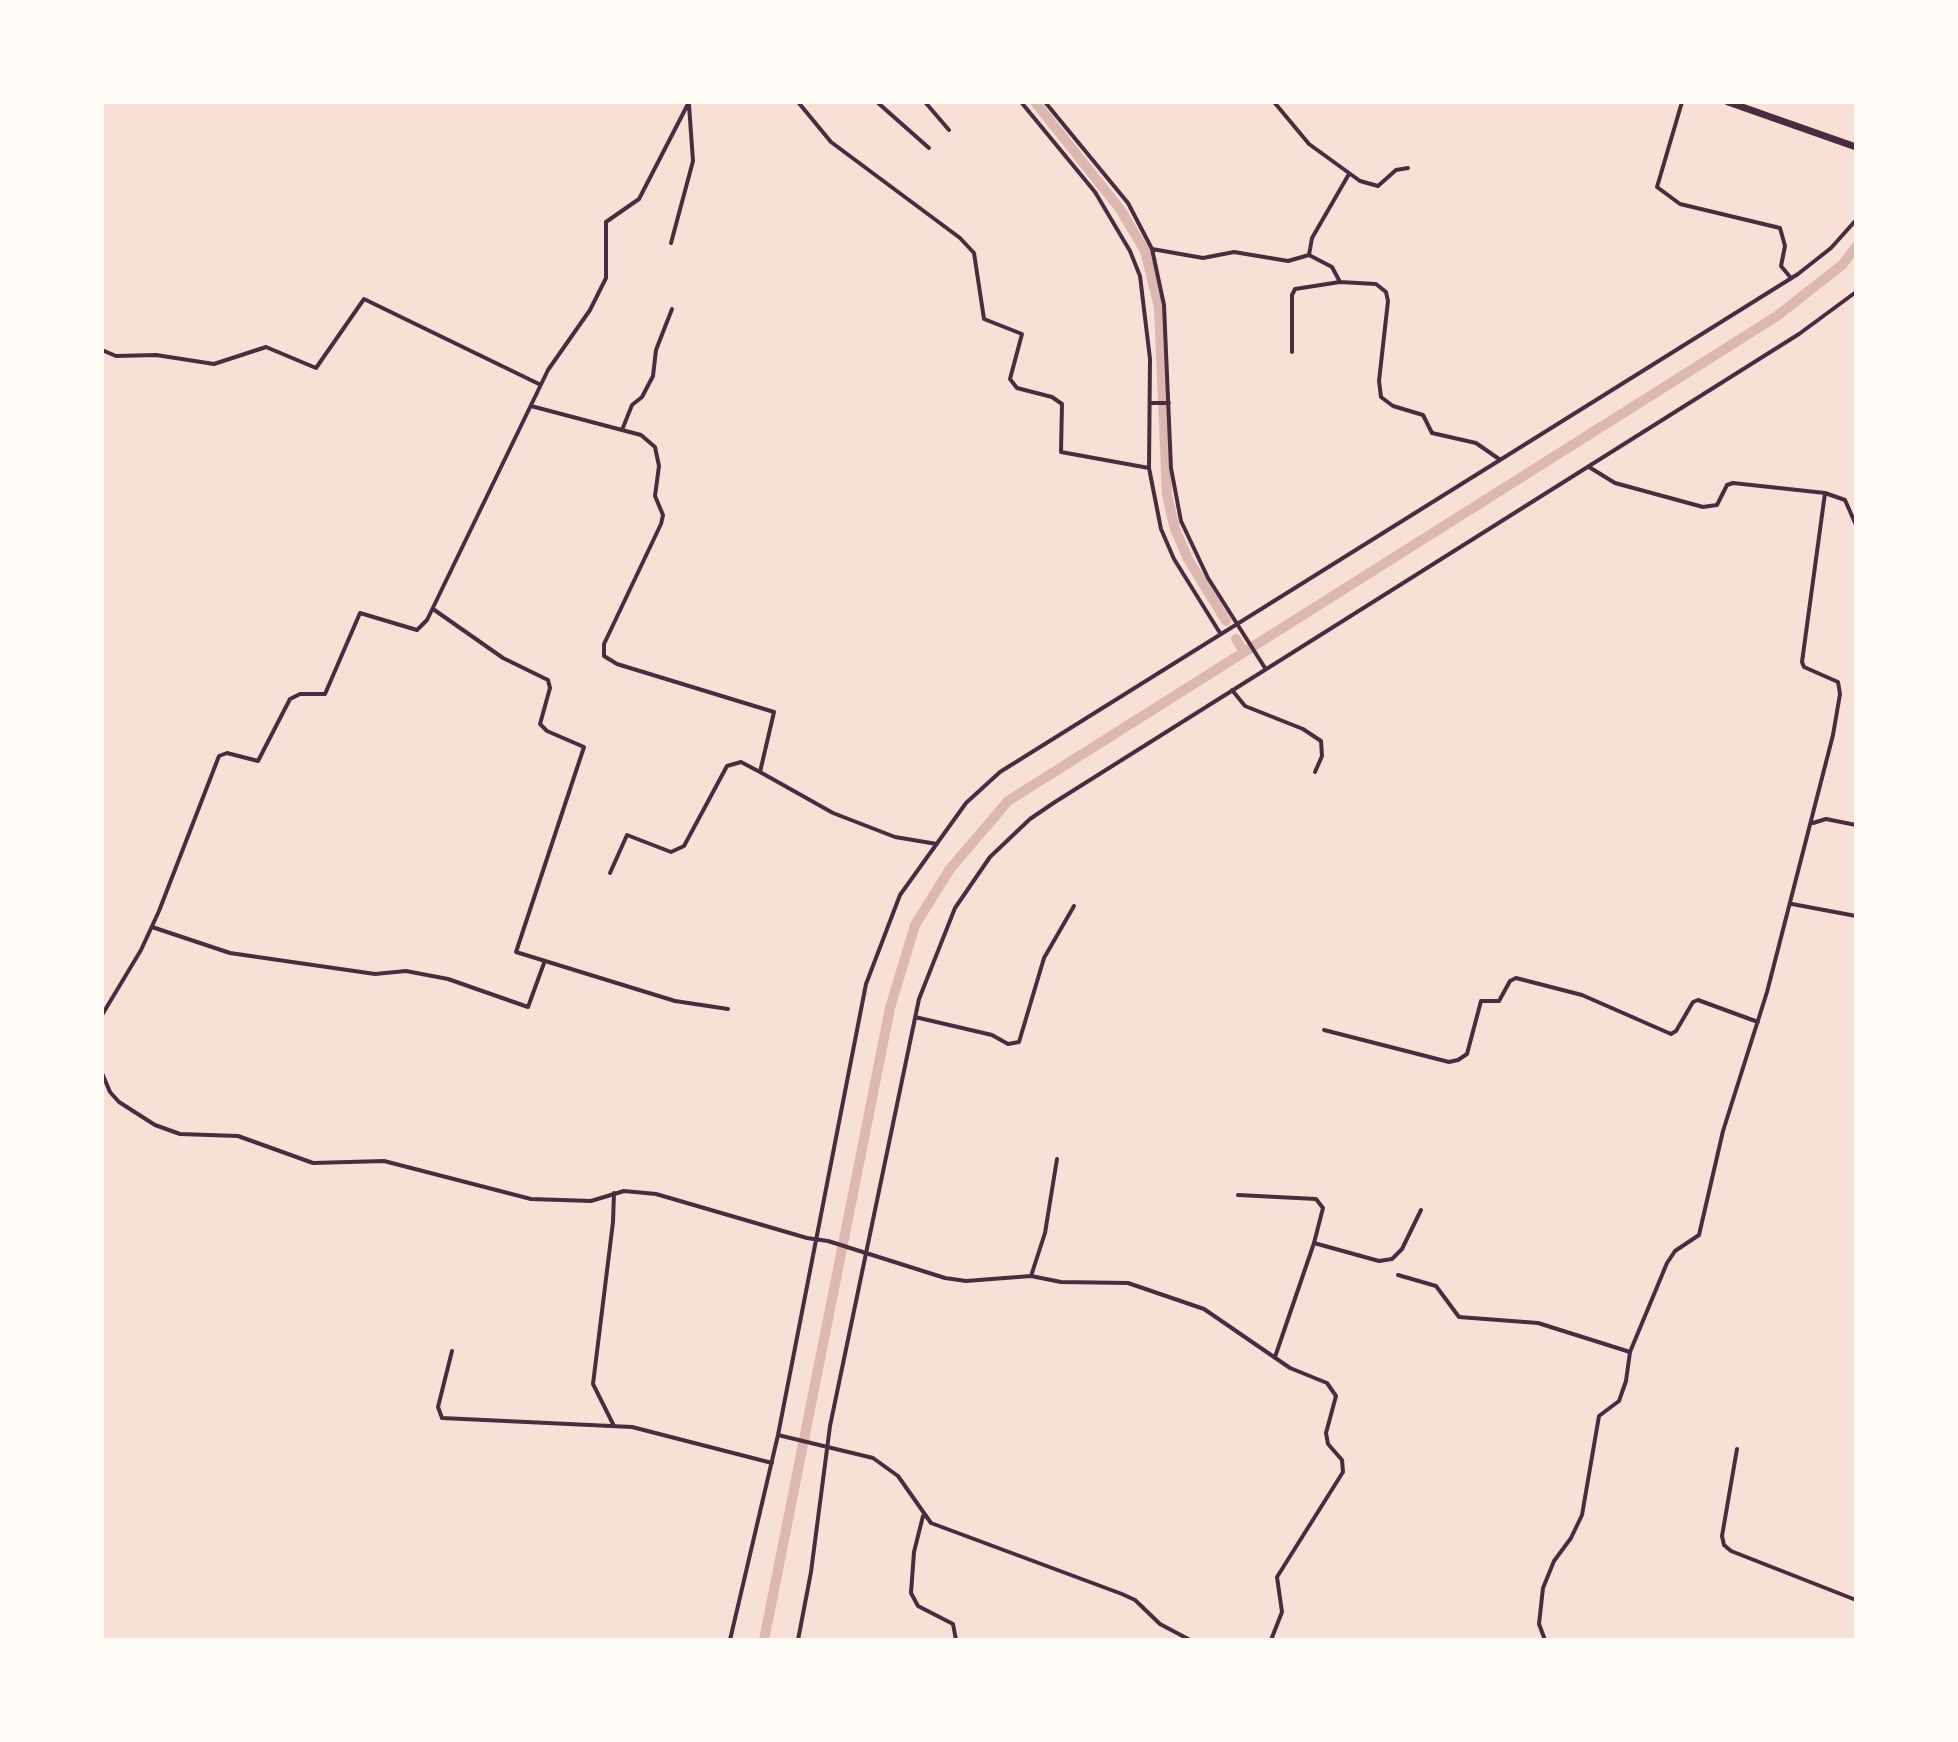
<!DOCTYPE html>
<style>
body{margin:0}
#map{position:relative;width:1958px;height:1742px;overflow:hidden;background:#f7e1d7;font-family:"Nunito Sans",sans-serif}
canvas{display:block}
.frame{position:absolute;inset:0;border:104px solid #fffaf5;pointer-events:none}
</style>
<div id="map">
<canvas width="1958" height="1742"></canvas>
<div class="frame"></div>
</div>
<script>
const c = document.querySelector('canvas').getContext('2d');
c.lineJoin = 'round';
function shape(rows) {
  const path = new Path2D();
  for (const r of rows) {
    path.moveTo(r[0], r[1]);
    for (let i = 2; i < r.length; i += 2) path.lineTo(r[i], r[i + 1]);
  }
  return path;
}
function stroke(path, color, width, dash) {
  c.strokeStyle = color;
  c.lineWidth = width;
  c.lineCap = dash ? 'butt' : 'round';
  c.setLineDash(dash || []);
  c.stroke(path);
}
stroke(shape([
 [1035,102,1120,209,1145,251,1159,307,1167,495,1175,529,1188,559,1226,621],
 [1236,639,1244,652],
 [764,1640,890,1008,915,925,950,869,1008,801,1777,316,1842,265,1856,247]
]), '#dcb8b0', 10);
stroke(shape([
 [798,102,831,142,960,238,974,253,984,319,1022,334,1010,379,1017,388,1052,397,1062,404,1061,452,1149,468],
 [877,102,929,148],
 [925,102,949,130],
 [1021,102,1095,192,1130,251,1140,276,1150,359,1149,468,1161,529,1174,559,1220,633],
 [1045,102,1128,203,1152,249,1164,305,1171,468,1181,521,1208,578,1265,668],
 [1274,102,1309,144,1360,181,1378,186,1396,170,1408,168],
 [1682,102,1657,187,1680,204,1780,228,1785,246,1781,266,1791,278],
 [671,243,693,161,689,105],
 [1152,249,1203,258,1234,252,1288,261,1309,255,1332,267,1340,282],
 [1309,255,1312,238,1349,174],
 [102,350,116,356,156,355,214,364,266,347,316,368,364,299,541,385],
 [1292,352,1292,295,1295,289,1340,282,1376,284,1386,292,1388,301,1379,381,1381,397,1393,406,1423,415,1432,433,1476,443,1499,459],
 [1150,403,1169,403],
 [531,406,641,435,655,447,659,466,655,496,663,515,661,524,604,644,604,656,617,664,774,712,760,772,741,762,727,766,684,846,671,852,627,835,610,873],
 [622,430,632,405,642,397,653,376,656,350,672,309],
 [1589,467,1615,483,1703,507,1717,505,1727,485,1733,483,1825,493,1845,500,1856,525],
 [433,609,503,658,548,680,550,688,540,724,547,731,584,747,516,952,675,1001,728,1009],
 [1232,690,1245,706,1303,729,1321,741,1322,756,1315,772],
 [760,772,833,813,895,837,937,844],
 [1813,823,1826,819,1856,825],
 [1792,904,1856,916],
 [152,927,230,953,375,974,406,971,448,979,528,1007,544,963],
 [102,1015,141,950,159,911,219,756,227,753,258,761,290,699,300,694,325,694,360,613,417,630,427,620,548,370,590,310,606,278,606,222,639,199,689,102],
 [915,1017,992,1035,1008,1044,1019,1042,1044,958,1074,906],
 [1324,1030,1449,1062,1458,1060,1467,1054,1481,1001,1499,1001,1510,981,1516,978,1582,995,1671,1034,1676,1031,1693,1002,1698,1000,1758,1022],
 [102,1073,110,1092,119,1102,155,1125,180,1134,238,1136,313,1163,384,1161,531,1199,591,1201,624,1191,656,1194,807,1238,828,1241,945,1278,966,1281,1031,1276,1061,1282,1128,1283,1204,1309,1290,1368,1327,1383,1336,1396,1326,1433,1328,1444,1342,1460,1343,1472,1277,1577,1282,1612,1271,1640],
 [614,1193,613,1222,593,1384,614,1426],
 [1238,1195,1316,1199,1323,1208,1314,1243],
 [1398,1275,1436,1286,1459,1317,1538,1323,1630,1352,1667,1263,1675,1251,1699,1235,1723,1131,1767,992,1833,735,1840,694,1838,682,1804,667,1802,662,1825,493],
 [1031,1276,1045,1233,1057,1159],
 [452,1351,438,1407,442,1418,632,1427,772,1463],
 [1275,1357,1314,1243,1379,1261,1392,1259,1402,1249,1421,1210],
 [778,1435,873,1458,898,1476,931,1523,1122,1594,1135,1600,1160,1624,1190,1640],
 [1737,1449,1722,1536,1724,1545,1731,1551,1856,1600],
 [923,1516,914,1552,911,1593,918,1606,953,1624,956,1640],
 [730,1640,778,1435,866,984,900,895,966,803,1000,772,1798,274,1831,248,1856,220],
 [798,1640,811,1572,830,1426,919,999,955,908,990,857,1030,819,1055,802,1799,334,1856,292],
 [1545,1640,1539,1624,1543,1588,1554,1561,1571,1538,1582,1515,1599,1416,1619,1401,1626,1381,1630,1352]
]), '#4a2c40', 4);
stroke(shape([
 [1728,102,1856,147]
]), '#4a2c40', 7);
</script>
